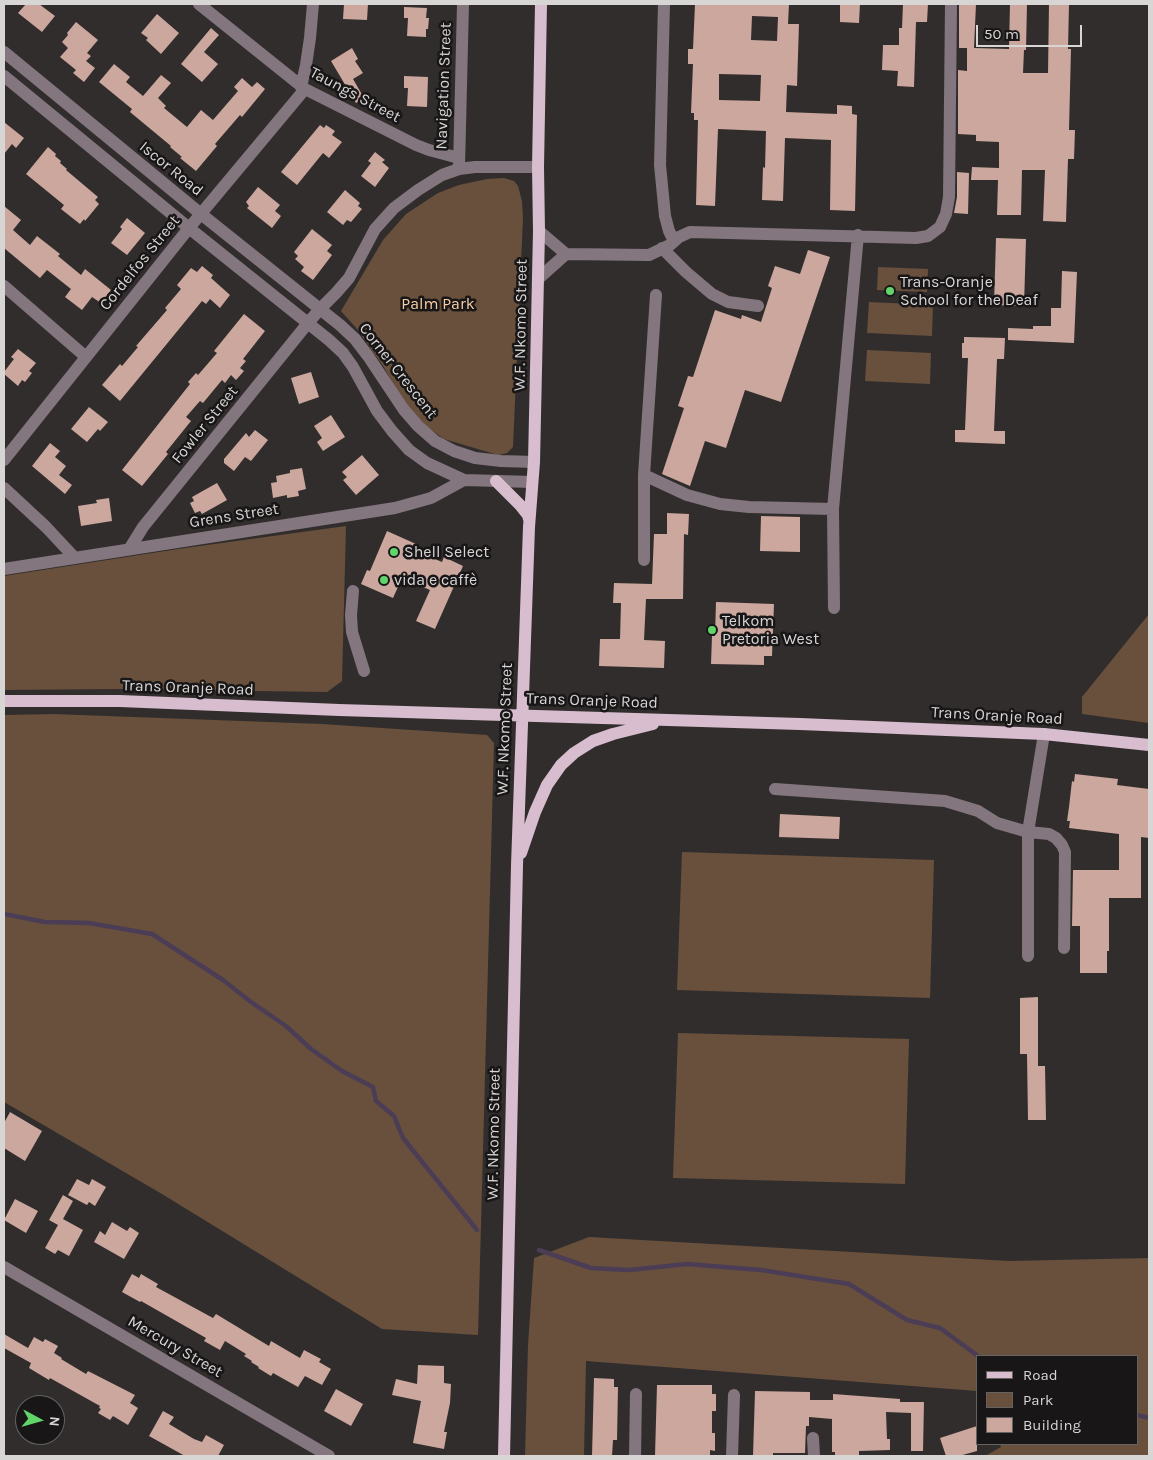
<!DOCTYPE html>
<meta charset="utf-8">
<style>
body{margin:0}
#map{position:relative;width:1153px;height:1460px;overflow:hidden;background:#322d2d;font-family:Karla,sans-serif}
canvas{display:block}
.frame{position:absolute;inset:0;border:5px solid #d8d5d5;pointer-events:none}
.legend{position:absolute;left:976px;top:1355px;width:162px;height:90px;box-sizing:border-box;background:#181616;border:1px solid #656262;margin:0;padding:6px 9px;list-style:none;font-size:15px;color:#d8d5d5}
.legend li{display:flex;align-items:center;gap:10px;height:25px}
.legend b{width:25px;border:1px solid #656262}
.north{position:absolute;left:15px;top:1395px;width:50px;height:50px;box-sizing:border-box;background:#181616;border:1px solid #656262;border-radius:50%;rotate:96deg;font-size:14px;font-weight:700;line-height:20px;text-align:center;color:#d8d5d5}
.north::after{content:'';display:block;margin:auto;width:18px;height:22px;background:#61d46a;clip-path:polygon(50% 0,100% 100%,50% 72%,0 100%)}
.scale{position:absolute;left:976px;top:25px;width:106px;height:22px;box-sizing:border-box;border:2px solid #d8d5d5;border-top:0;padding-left:6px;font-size:15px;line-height:18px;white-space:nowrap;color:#d8d5d5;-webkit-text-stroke:4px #181616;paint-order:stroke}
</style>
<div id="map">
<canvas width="1153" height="1460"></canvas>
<div class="frame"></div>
<ul class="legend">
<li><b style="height:6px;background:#d7bdce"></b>Road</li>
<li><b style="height:14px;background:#68503c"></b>Park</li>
<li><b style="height:14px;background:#cba79e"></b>Building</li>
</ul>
<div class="north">N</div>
<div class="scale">50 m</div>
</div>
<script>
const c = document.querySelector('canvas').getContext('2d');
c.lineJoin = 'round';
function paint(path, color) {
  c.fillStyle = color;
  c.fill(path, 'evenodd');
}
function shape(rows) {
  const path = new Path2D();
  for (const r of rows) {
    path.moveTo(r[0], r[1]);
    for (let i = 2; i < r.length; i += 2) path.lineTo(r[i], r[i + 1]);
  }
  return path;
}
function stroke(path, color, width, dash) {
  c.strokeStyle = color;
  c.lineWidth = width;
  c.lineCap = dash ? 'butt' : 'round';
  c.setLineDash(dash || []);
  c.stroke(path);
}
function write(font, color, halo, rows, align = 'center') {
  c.font = font + ' Karla,sans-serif';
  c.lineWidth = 5;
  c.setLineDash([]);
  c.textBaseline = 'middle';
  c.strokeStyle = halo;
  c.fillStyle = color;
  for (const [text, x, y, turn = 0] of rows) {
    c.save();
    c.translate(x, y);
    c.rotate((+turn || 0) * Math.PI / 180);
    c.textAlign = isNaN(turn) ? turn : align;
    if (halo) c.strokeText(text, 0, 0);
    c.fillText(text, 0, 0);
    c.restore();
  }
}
paint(shape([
 [504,178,514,181,518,186,522,201,523,218,513,447,507,453,498,455,444,439,426,426,406,405,383,366,357,329,341,311,383,240,406,214,438,193,459,185,487,179],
 [878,267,928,269,927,292,877,290],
 [869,302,933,305,932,336,867,333],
 [867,350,931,353,930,384,865,381],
 [346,526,342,681,327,692,121,689,4,690,4,576,178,549],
 [1149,614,1149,723,1082,714,1082,697],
 [53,714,322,724,487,735,494,743,478,1335,382,1329,162,1194,4,1102,4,715],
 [682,852,934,860,930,998,677,990],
 [678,1033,909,1039,905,1184,673,1178],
 [589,1237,1009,1261,1149,1258,1149,1456,985,1456,1001,1447,1000,1444,1137,1444,1137,1356,977,1356,977,1391,586,1361,584,1456,525,1456,528,1345,534,1258]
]), '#68503c');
stroke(shape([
 [4,914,45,922,89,923,152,934,223,980,251,1002,286,1026,311,1049,342,1071,373,1087,376,1101,394,1116,403,1138,477,1230],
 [539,1250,591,1268,629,1270,687,1264,761,1270,849,1284,907,1320,940,1328,978,1356],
 [1137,1415,1149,1418]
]), '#4b3d55', 4.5);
paint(shape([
 [26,4,39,4,55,16,42,32,18,13],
 [344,4,368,4,367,20,343,19],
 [695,4,789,4,788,24,799,24,797,86,787,85,786,112,837,114,837,105,852,106,852,114,857,115,855,211,830,210,831,140,785,138,783,201,762,200,763,167,765,168,766,131,718,129,715,206,696,205,698,120,694,120,694,113,691,113,693,64,688,64,688,49,693,49],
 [752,16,778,17,777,41,751,40],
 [719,74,761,75,760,101,719,100],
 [840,4,860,4,859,23,840,22],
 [903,4,928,4,927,22,916,22,914,87,897,86,898,71,882,70,883,45,899,45,899,28,902,28],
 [959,4,976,4,974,48,1009,49,1010,4,1027,4,1026,50,1024,50,1023,73,1048,73,1049,4,1069,4,1068,49,1071,49,1069,130,1075,130,1074,159,1068,159,1066,222,1043,221,1045,170,1022,170,1021,215,997,215,998,180,971,180,972,167,999,168,999,142,976,141,976,135,958,134,958,70,967,71,967,48,959,48],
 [404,7,427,8,426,18,429,18,428,29,426,29,426,37,407,36,408,18,404,18],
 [157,14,179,33,161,54,146,40,148,38,141,33],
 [76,22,98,40,87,53,91,56,86,61,95,68,84,82,73,73,76,70,60,57,68,48,62,42,68,35,67,33],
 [211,28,219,35,204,52,218,64,202,82,181,64],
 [352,48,358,59,355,61,363,73,353,79,364,98,356,103,331,61],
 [114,64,130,77,126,82,143,96,161,75,171,83,158,98,166,106,164,108,187,127,201,110,213,120,238,91,234,87,242,78,252,87,257,82,265,89,242,117,240,115,215,144,217,146,196,171,180,158,182,157,170,147,171,146,130,112,132,109,99,82],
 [404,76,428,77,427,107,407,106,408,88,404,88],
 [4,122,24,138,16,148,12,144,4,154],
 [320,125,324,128,326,125,335,131,332,135,342,142,329,158,323,153,297,185,281,172],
 [48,147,56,154,55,156,61,161,60,163,67,169,66,170,98,197,95,200,99,204,85,221,84,219,80,224,61,209,64,205,26,174],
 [375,152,385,160,382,162,389,168,375,187,361,176,371,163,368,161],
 [957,172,969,173,968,214,954,213,957,197],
 [258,187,280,205,275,211,281,216,272,228,247,208,249,206,246,202],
 [345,190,360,203,358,206,362,209,351,222,347,220,343,225,327,212],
 [4,206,21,220,13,230,30,245,37,236,60,254,58,256,81,275,85,269,111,290,101,303,92,297,82,310,65,297,71,289,47,270,40,278,4,248],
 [127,218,145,233,127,255,111,243,122,229,120,227],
 [312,229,332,245,327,251,332,255,313,280,301,271,304,267,295,259,298,256,294,252],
 [996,238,1026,239,1024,306,994,305],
 [808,250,830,257,781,402,745,390,726,448,705,441,690,486,662,474,684,408,678,406,688,376,693,377,715,310,741,319,742,315,761,322,772,288,768,286,775,266,800,274],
 [202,266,213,275,211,278,230,295,220,308,210,299,206,304,202,301,120,401,102,385,120,364,122,366,138,347,136,346,167,310,165,308,181,289,177,285,191,268,197,272],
 [1062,271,1077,272,1074,343,1008,340,1008,328,1033,329,1033,326,1051,326,1051,308,1061,308],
 [244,314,265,331,243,359,246,361,240,368,244,371,236,380,231,375,225,383,222,380,203,403,200,401,186,417,191,421,166,452,168,454,142,486,122,470,190,384,188,382,196,373,198,375,217,353,214,351],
 [964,337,1005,338,1004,359,997,359,994,431,1005,431,1005,444,955,442,955,430,965,430,968,358,962,358,962,343,964,343],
 [18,349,36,363,29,371,32,373,25,382,22,380,18,386,4,374,4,372,14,359,11,357],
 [311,372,319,397,299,404,291,378],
 [89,407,108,422,100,431,98,429,87,442,71,429],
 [331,415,345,437,323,451,317,442,322,438,314,426],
 [255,430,268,440,251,461,245,457,234,471,224,463,224,459,246,433,249,437],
 [50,443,60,451,55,457,66,466,59,475,72,485,65,494,32,466],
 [362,455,379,475,356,495,343,480,347,477,342,472],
 [302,468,306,489,298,491,299,496,287,498,287,495,273,498,271,483,277,482,276,476,290,473,290,470],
 [217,483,227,500,202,514,200,511,195,513,190,503,194,501,192,497],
 [109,498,112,521,81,526,78,506,97,503,96,500],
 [667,513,689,514,688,535,684,534,683,599,646,599,644,640,665,641,664,668,599,666,600,639,620,639,621,603,613,603,614,583,652,584,654,534,667,534],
 [761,516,800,517,800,552,760,551],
 [387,531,416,544,414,550,442,562,444,557,463,566,435,629,416,621,430,590,402,578,393,598,361,584,367,570,370,571],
 [716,602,774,604,772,656,764,656,764,665,711,664,712,636,715,636],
 [1075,774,1118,779,1117,785,1149,789,1149,838,1141,837,1141,898,1109,898,1109,951,1107,951,1107,973,1080,973,1080,926,1072,926,1073,870,1119,870,1119,834,1069,828,1070,821,1067,821,1069,807,1072,781,1074,782],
 [780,814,840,817,839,839,779,837],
 [1038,997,1038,1066,1045,1066,1046,1120,1028,1120,1027,1054,1020,1054,1020,998],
 [10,1112,42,1131,25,1161,4,1148,4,1123],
 [77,1179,89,1185,92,1179,106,1187,95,1206,89,1202,87,1205,68,1195],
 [63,1195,73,1201,63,1219,83,1230,69,1256,58,1250,55,1254,45,1248,58,1225,49,1220],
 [15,1199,38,1211,26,1233,4,1220],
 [112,1222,127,1231,130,1227,139,1233,124,1259,94,1242,100,1231,105,1235],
 [132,1274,139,1278,141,1274,158,1284,156,1287,213,1318,216,1314,269,1346,271,1341,300,1358,304,1350,321,1359,319,1362,331,1369,322,1385,305,1376,298,1387,273,1373,271,1376,258,1368,259,1367,251,1362,252,1361,244,1356,246,1354,225,1341,220,1350,204,1341,206,1338,141,1301,140,1302,122,1292],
 [4,1334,28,1348,34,1337,43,1342,45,1339,58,1346,54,1353,62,1358,61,1359,86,1374,88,1371,135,1395,130,1403,138,1408,128,1425,113,1416,110,1420,98,1413,101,1409,99,1408,100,1406,50,1378,49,1380,29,1368,31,1363,4,1348],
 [418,1365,444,1366,444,1383,451,1384,450,1403,444,1432,447,1432,444,1449,413,1443,421,1401,392,1395,396,1379,417,1384],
 [594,1378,614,1379,614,1387,618,1387,617,1440,613,1440,612,1456,592,1456],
 [657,1385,712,1385,712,1394,716,1394,716,1411,712,1411,712,1433,715,1433,715,1451,710,1450,710,1456,655,1456],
 [336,1389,363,1404,351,1426,324,1411],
 [755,1391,810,1392,810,1400,833,1400,833,1394,900,1399,900,1402,924,1402,923,1451,911,1451,911,1413,886,1412,887,1439,890,1439,890,1450,859,1451,859,1456,835,1456,835,1452,832,1452,832,1419,809,1417,809,1426,806,1426,805,1453,773,1453,773,1456,753,1456],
 [163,1411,174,1417,169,1424,194,1439,202,1442,206,1435,224,1445,218,1456,185,1456,149,1436],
 [977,1426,977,1451,959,1456,946,1456,940,1438]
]), '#cba79e');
stroke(shape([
 [199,4,305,89,416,145,429,150,459,158],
 [664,4,660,165,665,216,669,231,674,241],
 [4,52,201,214,340,325,355,339,368,356,404,410,418,426,435,441,454,451,475,458,501,461,534,462],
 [4,76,189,228,329,340,343,353,353,367,377,411,392,431,409,450,427,463,464,480,532,482],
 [301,87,306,65,310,38,313,4],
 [459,167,463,4],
 [539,231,566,254,649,255,670,245,679,237,690,232,916,238,928,236,940,227,946,214,949,197,951,4],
 [662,248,686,272,712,294,728,302,758,306],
 [538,279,566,254],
 [4,286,86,357],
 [4,460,189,228,305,89],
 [644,475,656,295],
 [4,488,46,527,75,558],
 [130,548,143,527,308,323,320,309,336,293,349,278,375,229,394,208,418,190,442,175,459,169,475,167,538,167],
 [644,560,644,475,687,495,720,504,749,507,833,509],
 [4,569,395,508,431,498,464,480],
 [353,591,351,615,352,632,364,671],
 [834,608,833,509,858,235],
 [775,789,945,801,978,811,997,823,1028,832,1049,834,1056,838,1062,845,1065,852,1064,948],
 [1028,956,1028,832,1044,734],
 [4,1267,329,1456],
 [813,1438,814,1456],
 [635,1456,636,1394],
 [732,1456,734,1395]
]), '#83767e', 12);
stroke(shape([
 [496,481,520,505,528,515,529,519],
 [4,701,120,701,339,710,800,724,1044,734,1149,745],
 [521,853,535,812,547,785,561,765,574,753,593,741,613,734,653,724],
 [504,1456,517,865,529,527,534,462,539,231,538,167,541,4]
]), '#d7bdce', 12);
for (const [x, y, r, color] of [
 [890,291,5,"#61d46a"],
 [394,552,5,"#61d46a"],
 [384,580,5,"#61d46a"],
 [712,630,5,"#61d46a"]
]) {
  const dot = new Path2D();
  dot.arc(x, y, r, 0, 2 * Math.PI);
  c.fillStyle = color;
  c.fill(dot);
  stroke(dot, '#181616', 2);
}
write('16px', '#d8d5d5', '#181616', [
 ["Navigation Street",444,86,-88],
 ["Taungs Street",355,95,28],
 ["Iscor Road",171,169,39],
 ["Cordelfos Street",140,263,-51],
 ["W.F. Nkomo Street",521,325,-89],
 ["Corner Crescent",398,371,52],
 ["Fowler Street",205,425,-51],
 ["Grens Street",234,516,-9],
 ["Trans Oranje Road",188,688,2],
 ["Trans Oranje Road",592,701,2],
 ["Trans Oranje Road",997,716,3],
 ["W.F. Nkomo Street",505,729,-88],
 ["W.F. Nkomo Street",494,1134,-89],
 ["Mercury Street",175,1347,30]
]);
write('16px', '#d8d5d5', '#181616', [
 ["Trans-Oranje",900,282],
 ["School for the Deaf",900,300],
 ["Shell Select",404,552],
 ["vida e caffè",394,580],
 ["Telkom",722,621],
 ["Pretoria West",722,639]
], 'left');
write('16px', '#fbcda5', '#181616', [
 ["Palm Park",438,304]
]);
</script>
